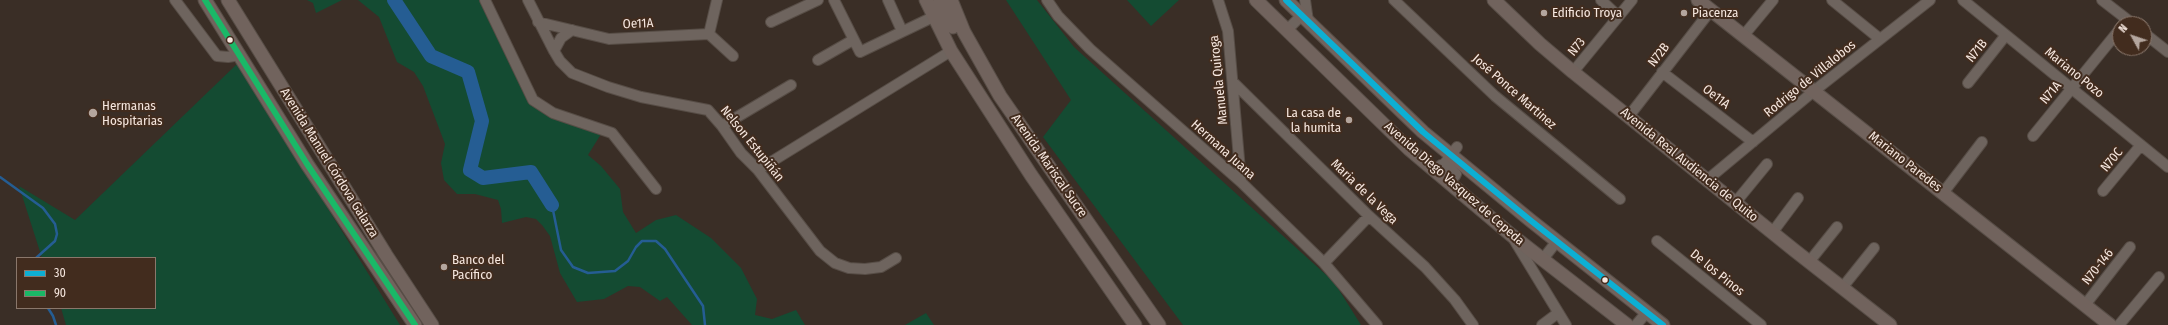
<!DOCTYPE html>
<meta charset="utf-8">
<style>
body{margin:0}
#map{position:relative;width:2168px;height:325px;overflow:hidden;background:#3a2e26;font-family:"Fira Sans Condensed",sans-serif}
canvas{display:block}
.legend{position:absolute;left:16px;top:257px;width:140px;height:52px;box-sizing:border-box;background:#422c1e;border:1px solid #8a776b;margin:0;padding:5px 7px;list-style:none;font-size:12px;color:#f6e7df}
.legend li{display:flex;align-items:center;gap:8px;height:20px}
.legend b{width:20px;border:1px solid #8a776b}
.north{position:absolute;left:2112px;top:16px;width:40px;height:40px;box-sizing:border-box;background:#422c1e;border:1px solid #8a776b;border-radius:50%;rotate:310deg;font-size:11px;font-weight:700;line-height:16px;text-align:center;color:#f6e7df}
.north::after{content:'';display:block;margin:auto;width:14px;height:18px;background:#b4a69e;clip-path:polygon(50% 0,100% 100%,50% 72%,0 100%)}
</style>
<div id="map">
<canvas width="2168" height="325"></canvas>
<ul class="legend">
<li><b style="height:5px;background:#0dafd3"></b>30</li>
<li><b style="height:5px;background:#1ab867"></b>90</li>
</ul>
<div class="north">N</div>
</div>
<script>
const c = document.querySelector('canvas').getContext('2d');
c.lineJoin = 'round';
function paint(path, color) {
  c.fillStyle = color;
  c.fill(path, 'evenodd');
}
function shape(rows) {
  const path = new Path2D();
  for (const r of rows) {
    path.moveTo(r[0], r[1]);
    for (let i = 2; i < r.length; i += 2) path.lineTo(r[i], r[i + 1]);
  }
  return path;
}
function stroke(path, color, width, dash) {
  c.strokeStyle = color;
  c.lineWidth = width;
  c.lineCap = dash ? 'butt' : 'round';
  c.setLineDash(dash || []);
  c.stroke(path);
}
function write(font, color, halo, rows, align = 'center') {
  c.font = font + ' "Fira Sans Condensed",sans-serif';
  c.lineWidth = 4;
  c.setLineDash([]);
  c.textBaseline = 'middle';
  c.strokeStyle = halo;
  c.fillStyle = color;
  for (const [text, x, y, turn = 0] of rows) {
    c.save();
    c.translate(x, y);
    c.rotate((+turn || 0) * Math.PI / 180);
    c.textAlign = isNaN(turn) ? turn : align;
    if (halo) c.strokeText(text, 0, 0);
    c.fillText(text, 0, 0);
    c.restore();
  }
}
paint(shape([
 [307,0,342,0,316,13,313,3],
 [358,0,483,0,527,92,553,107,606,126,588,155,601,166,620,189,623,212,636,233,656,220,676,215,711,238,741,268,757,299,755,315,772,319,796,310,805,325,692,325,667,297,660,301,640,287,628,286,604,299,577,302,560,273,550,236,542,225,536,219,526,217,502,223,501,209,498,200,475,194,457,194,444,180,441,163,445,144,423,86,414,72,397,62,379,17],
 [1006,0,1037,0,1074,47,1334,282,1361,325,1183,325,1043,137,1071,100],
 [1127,0,1179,0,1151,26],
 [238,63,400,325,66,325,61,308,155,308,155,258,42,258,19,186,75,220],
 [926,313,934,325,905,325]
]), '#144b32');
stroke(shape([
 [0,177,43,208,55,224,57,234,55,241,36,258],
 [552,205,561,250,573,267,588,273,615,271,628,261,636,247,642,241,656,241,665,249,703,306,705,325],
 [48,308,53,316,56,325]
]), '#255d93', 2.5);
stroke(shape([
 [394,0,431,56,468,72,482,121,470,170,483,178,531,172,552,205]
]), '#255d93', 14);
const minor = shape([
 [175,0,217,56,228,57,240,55],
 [485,0,533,100,553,113,612,133,656,189],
 [528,0,554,51,560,61,572,73,608,87,641,97,708,110,722,126,741,153,758,170,820,251,835,263,849,268,865,269,881,267,896,258],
 [834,0,860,52,933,17],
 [888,0,902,31],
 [1047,0,1058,16,1090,49,1241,182,1324,263,1377,325],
 [1218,0,1228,31,1241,182],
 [1305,0,1308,21],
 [1394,0,1495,96,1620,199],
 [1601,0,1618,16],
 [1832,0,1880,39],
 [1963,0,2168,167],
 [2102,0,2133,24],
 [538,22,609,39,709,34,733,56],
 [771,22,818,0],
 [1287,30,1302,15],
 [2144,33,2168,52],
 [709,34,717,0],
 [1744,35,1773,0],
 [554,51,561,38,572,30],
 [818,60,853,40],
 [1573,72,1632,0],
 [1662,72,1753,142],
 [1233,82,1369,216,1425,267,1455,300,1473,325],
 [1968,83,2006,35],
 [1629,116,1711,10],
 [722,126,791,85],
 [2033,136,2120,29],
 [758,170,951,51],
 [1446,175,1452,180,1453,178,1440,166,1441,165,1455,176,1456,174,1445,163,1457,147],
 [1707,180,1814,91,1930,0],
 [2103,191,2141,145],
 [1943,193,1982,142],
 [1735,203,1767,164],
 [1772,233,1798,198],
 [1513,238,1566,325],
 [1657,241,1761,325],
 [1543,259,1557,241],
 [1809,262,1837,227],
 [1324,263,1369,216],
 [1842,288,1874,248],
 [2085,305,2130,247],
 [1542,325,1558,313],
 [1636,325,1647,312],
 [2119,325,2159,277]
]);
const major = shape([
 [205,0,307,164,415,325],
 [228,0,386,255,432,325],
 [926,0,951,51,1031,175,1135,325],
 [940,0,953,27],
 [951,0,964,32,1000,96,1159,325],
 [1256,0,1409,149,1510,234,1627,325],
 [1286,0,1423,132,1530,220,1663,325],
 [1494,0,1540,44,1573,72,1794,250,1890,325],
 [1698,0,2110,325]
]);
stroke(minor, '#574d46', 12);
stroke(major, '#574d46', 15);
stroke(minor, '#6e645e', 10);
stroke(major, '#71635d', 13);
stroke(shape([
 [1286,0,1423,132,1530,220,1663,325]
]), '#0dafd3', 6);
stroke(shape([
 [205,0,307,164,415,325]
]), '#1ab867', 6);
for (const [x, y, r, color] of [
 [1544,13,4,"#b4a69e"],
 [1684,13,4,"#b4a69e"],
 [230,40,3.5,"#f6e7df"],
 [93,113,5,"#b4a69e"],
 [1349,120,4,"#b4a69e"],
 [444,267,4,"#b4a69e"],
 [1605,280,3.5,"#f6e7df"]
]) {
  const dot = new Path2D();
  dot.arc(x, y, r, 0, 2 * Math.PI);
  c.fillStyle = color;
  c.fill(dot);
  stroke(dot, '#422c1e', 1.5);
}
write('13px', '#f6e7df', '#422c1e', [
 ["Edificio Troya",1552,13],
 ["Piacenza",1692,13],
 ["Hermanas",102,106],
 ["Hospitarias",102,121],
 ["La casa de",1341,113,"right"],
 ["la humita",1341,128,"right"],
 ["Banco del",452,260],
 ["Pacífico",452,275]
], 'left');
write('13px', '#f6e7df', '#422c1e', [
 ["Oe11A",638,24,-2],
 ["N73",1577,47,-51],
 ["N71B",1977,51,-51],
 ["N72B",1659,55,-52],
 ["Mariano Pozo",2074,73,39],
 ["Rodrigo de Villalobos",1810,79,-39],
 ["Manuela Quiroga",1219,80,-96],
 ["José Ponce Martinez",1514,92,41],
 ["N71A",2051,93,-50],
 ["Oe11A",1716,97,38],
 ["Nelson Estupiñán",752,144,51],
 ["Hermana Juana",1223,150,42],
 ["N70C",2112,160,-51],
 ["Mariano Paredes",1905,162,38],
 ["Avenida Manuel Córdova Galarza",329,163,58],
 ["Avenida Real Audiencia de Quito",1689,165,39],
 ["Avenida Mariscal Sucre",1049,166,55],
 ["Avenida Diego Vasquez de Cepeda",1454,184,41],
 ["Maria de la Vega",1364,192,44],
 ["N70-146",2098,267,-52],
 ["De los Pinos",1717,273,39]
]);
</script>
